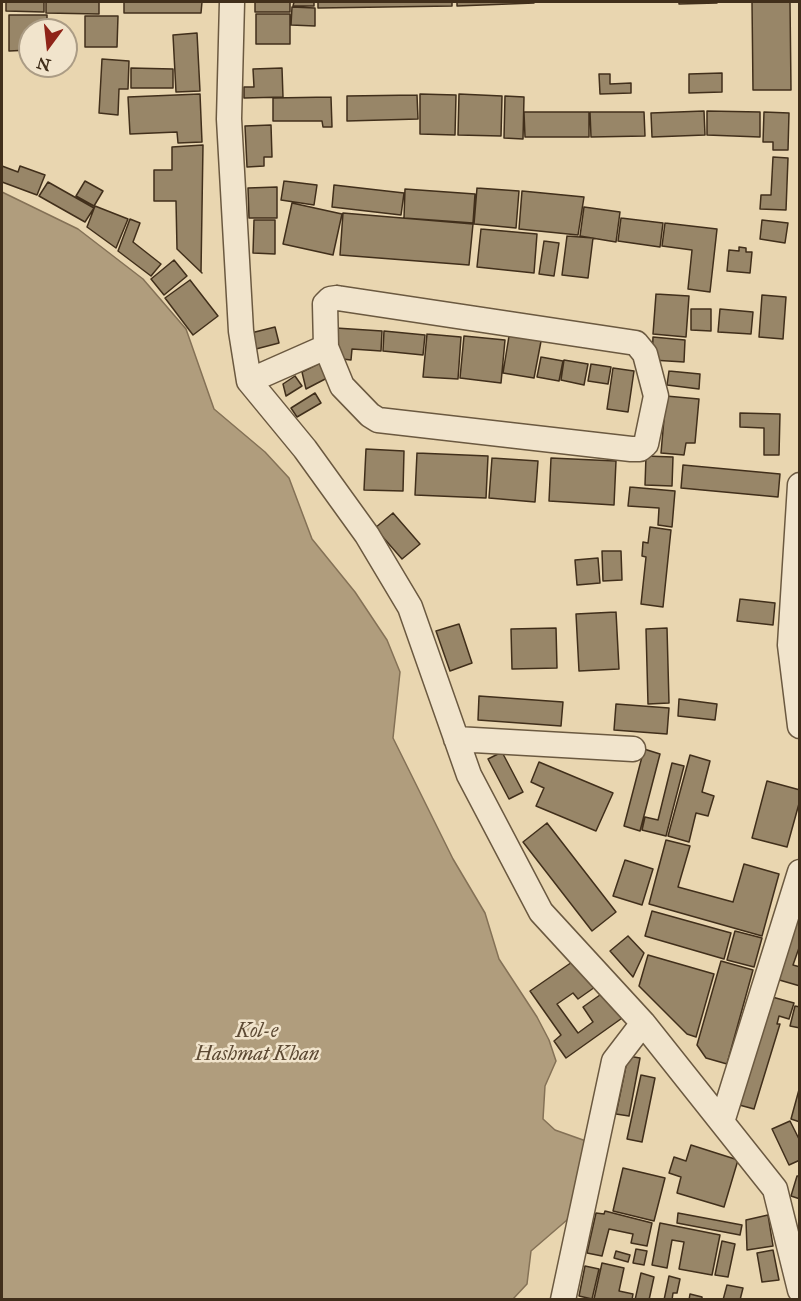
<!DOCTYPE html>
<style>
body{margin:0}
#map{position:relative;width:801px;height:1301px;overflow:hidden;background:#e9d6b0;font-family:"IM FELL Great Primer",serif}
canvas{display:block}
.frame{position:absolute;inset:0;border:3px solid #412f1b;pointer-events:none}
.north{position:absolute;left:18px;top:18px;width:60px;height:60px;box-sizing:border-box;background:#f1e4cc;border:2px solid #ab9c85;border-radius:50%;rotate:195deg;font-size:16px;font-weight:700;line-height:24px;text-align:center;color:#412f1b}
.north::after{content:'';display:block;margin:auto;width:21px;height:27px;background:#8f2418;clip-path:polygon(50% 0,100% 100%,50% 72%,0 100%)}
</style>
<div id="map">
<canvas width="801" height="1301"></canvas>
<div class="frame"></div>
<div class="north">N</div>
</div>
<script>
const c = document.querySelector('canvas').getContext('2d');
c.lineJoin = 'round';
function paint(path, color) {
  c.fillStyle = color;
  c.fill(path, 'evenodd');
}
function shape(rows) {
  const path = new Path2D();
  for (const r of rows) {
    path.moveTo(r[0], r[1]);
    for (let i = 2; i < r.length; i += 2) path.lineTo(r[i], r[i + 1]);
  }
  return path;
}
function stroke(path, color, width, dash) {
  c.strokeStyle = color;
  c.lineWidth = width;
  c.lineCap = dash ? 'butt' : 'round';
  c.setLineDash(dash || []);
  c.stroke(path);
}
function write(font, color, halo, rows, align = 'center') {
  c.font = font + ' "IM FELL Great Primer",serif';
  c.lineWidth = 5;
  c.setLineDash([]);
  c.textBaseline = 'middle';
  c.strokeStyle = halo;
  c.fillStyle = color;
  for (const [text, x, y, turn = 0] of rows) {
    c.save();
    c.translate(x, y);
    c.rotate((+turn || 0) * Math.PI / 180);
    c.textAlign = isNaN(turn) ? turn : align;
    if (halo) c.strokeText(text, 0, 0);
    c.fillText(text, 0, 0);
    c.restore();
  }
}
const water = shape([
 [2,192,78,229,143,279,186,329,214,409,265,452,289,478,312,539,355,592,387,640,400,672,393,738,453,859,485,913,499,959,537,1017,549,1040,556,1061,545,1086,543,1119,555,1130,586,1141,588,1192,567,1220,531,1251,527,1284,513,1299,2,1299,2,192]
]);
paint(water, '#b09d7d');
stroke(water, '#847156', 1.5);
const building = shape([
 [6,2,44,2,44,12,6,11,6,2],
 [46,2,99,2,99,14,46,13,46,2],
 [124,2,202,2,201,13,124,13,124,2],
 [255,2,290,2,290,12,255,12,255,2],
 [294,2,314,2,314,6,293,6,294,2],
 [318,2,452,2,452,6,318,8,318,2],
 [457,2,534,2,534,3,457,6,457,2],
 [679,2,717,2,717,3,679,4,679,2],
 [752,2,790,2,791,90,753,90,752,2],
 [292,7,315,8,315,26,291,25,292,7],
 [256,14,290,14,290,44,256,44,256,14],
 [9,15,47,15,47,30,30,30,30,50,9,51,9,15],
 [85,16,118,16,117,47,85,47,85,16],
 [197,33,200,91,176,92,173,35,197,33],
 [102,59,129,61,128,89,119,89,118,115,99,113,102,59],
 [131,68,173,69,173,88,131,88,131,68],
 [282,68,283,97,244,98,244,87,254,87,253,69,282,68],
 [722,73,722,92,689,93,689,74,722,73],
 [599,74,610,74,610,84,631,83,631,93,600,94,599,74],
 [200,94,202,142,178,143,177,132,130,134,128,97,200,94],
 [420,94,456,95,455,135,420,134,420,94],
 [459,94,502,96,501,136,458,135,459,94],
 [417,95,418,119,347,121,347,96,417,95],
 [505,96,524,97,523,139,504,138,505,96],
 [331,97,332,127,323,127,322,121,273,121,273,98,331,97],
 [704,111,705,135,652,137,651,113,704,111],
 [707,111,760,112,760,137,707,135,707,111],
 [524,112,589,112,589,137,525,137,524,112],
 [590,112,644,112,645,136,591,137,590,112],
 [764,112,789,113,788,150,773,150,773,142,763,142,764,112],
 [271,125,272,157,264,157,264,166,247,167,245,126,271,125],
 [203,145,201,272,202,273,177,249,176,201,154,201,154,170,172,170,172,147,203,145],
 [773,157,788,158,786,210,760,209,761,195,771,195,773,157],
 [2,166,18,172,20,166,45,175,37,195,2,182,2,166],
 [85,181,103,191,94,206,76,196,85,181],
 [284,181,317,185,314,205,281,200,284,181],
 [48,182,94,208,85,222,39,196,48,182],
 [334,185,404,193,401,215,332,207,334,185],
 [277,187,277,218,249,218,248,188,277,187],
 [477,188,519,191,516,228,474,224,477,188],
 [405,189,475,194,473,223,404,218,405,189],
 [522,191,584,197,578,235,519,229,522,191],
 [292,203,342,214,333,255,283,244,292,203],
 [95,206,128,219,116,248,87,227,95,206],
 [584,207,620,212,616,242,580,236,584,207],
 [343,213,473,224,469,265,340,255,343,213],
 [621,218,663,223,660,247,618,241,621,218],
 [130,219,140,223,133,242,161,264,151,276,118,251,130,219],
 [254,220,275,220,275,254,253,253,254,220],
 [762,220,788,223,785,243,760,239,762,220],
 [665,223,717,229,710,292,688,289,692,250,662,246,665,223],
 [481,229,537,234,534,273,477,267,481,229],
 [567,236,593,238,588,278,562,275,567,236],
 [544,241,559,243,554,276,539,274,544,241],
 [739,247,746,248,746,252,752,252,750,273,727,271,729,250,739,251,739,247],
 [174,260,187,276,164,295,151,279,174,260],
 [190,280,218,316,193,335,165,298,190,280],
 [656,294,689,296,686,337,653,334,656,294],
 [762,295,786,297,783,339,759,337,762,295],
 [691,309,711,309,711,331,691,330,691,309],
 [720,309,753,312,751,334,718,332,720,309],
 [275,327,279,343,256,349,251,333,275,327],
 [336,328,382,331,381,351,352,349,351,360,334,358,336,328],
 [510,330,542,336,534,378,503,373,510,330],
 [384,331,425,335,423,355,383,351,384,331],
 [427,334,461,337,458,379,423,377,427,334],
 [464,336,505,340,501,383,460,378,464,336],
 [653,337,685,340,684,362,652,360,653,337],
 [541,357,563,361,559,381,537,377,541,357],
 [564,360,588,364,584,385,561,380,564,360],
 [322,362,329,377,306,389,302,372,322,362],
 [591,364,611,367,608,384,588,381,591,364],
 [613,368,634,371,628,412,607,409,613,368],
 [669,371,700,374,699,389,667,385,669,371],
 [295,376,302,386,286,396,283,384,295,376],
 [315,393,321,403,297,417,291,408,315,393],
 [666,396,699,399,695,443,686,443,684,455,661,453,666,396],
 [740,413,780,414,779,455,764,455,764,428,740,427,740,413],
 [366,449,404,451,403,491,364,490,366,449],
 [417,453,488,456,486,498,415,495,417,453],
 [646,456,673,457,672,486,645,485,646,456],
 [492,458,538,461,535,502,489,498,492,458],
 [551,458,616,461,614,505,549,501,551,458],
 [683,465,780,474,778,497,681,488,683,465],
 [630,487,675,491,672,527,658,525,659,508,628,506,630,487],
 [393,513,420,544,402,559,375,528,393,513],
 [650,527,671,530,663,607,641,604,646,557,642,556,643,542,648,543,650,527],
 [602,551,621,551,622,580,603,581,602,551],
 [598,558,600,583,577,585,575,560,598,558],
 [740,599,775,603,773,625,737,621,740,599],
 [616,612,619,669,579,671,576,614,616,612],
 [459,624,472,663,450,671,436,631,459,624],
 [556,628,557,668,512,669,511,629,556,628],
 [667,628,669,703,648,704,646,629,667,628],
 [479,696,563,702,561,726,478,720,479,696],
 [679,699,717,704,715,720,678,716,679,699],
 [616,704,669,708,667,734,614,730,616,704],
 [644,749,660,754,640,831,624,826,644,749],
 [502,752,523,792,509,799,488,759,502,752],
 [690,755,710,761,702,792,714,796,708,816,696,813,689,842,668,836,690,755],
 [539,762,613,793,596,831,536,806,544,788,531,782,539,762],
 [672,763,684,766,666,836,642,830,645,817,658,820,672,763],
 [767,781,800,790,800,800,787,847,752,838,767,781],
 [547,823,616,912,592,931,523,842,547,823],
 [666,840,690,846,678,887,733,902,744,864,779,874,762,936,649,904,666,840],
 [625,860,653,869,642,905,613,896,625,860],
 [800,905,800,945,793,965,800,967,800,986,769,977,800,905],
 [652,911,731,933,724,959,645,936,652,911],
 [735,931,762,938,754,967,727,960,735,931],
 [628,936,644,953,633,977,610,951,628,936],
 [648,955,714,974,696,1037,687,1034,639,986,648,955],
 [575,960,595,987,578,999,573,993,557,1004,578,1033,593,1022,583,1007,607,990,625,1016,566,1058,554,1041,561,1035,530,991,575,960],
 [721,961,753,970,727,1064,706,1058,697,1045,721,961],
 [765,995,794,1003,789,1019,779,1016,777,1024,780,1024,754,1109,732,1103,765,995],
 [795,1006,800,1007,800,1028,790,1026,795,1006],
 [628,1056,640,1058,629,1116,616,1114,628,1056],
 [641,1075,655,1078,642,1142,627,1139,641,1075],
 [800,1086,800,1122,791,1119,800,1086],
 [790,1121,800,1141,800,1160,789,1165,772,1129,790,1121],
 [691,1145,738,1160,724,1207,677,1193,681,1177,669,1173,674,1157,686,1161,691,1145],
 [623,1168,665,1178,654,1221,613,1211,623,1168],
 [797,1176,800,1176,800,1199,791,1196,797,1176],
 [605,1211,652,1223,647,1246,631,1243,633,1234,609,1229,602,1256,587,1253,596,1213,604,1214,605,1211],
 [678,1213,742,1225,740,1235,677,1223,678,1213],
 [768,1215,773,1246,747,1250,746,1220,768,1215],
 [660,1223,720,1235,712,1275,679,1269,684,1242,672,1240,667,1268,652,1265,660,1223],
 [722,1241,735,1244,728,1277,715,1275,722,1241],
 [636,1249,647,1251,644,1265,633,1263,636,1249],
 [773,1250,779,1280,762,1282,757,1253,773,1250],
 [616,1251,630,1255,628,1262,614,1258,616,1251],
 [602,1263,624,1268,619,1291,633,1294,632,1300,594,1299,602,1263],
 [585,1266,599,1269,592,1299,579,1296,585,1266],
 [641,1273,654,1277,649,1300,635,1300,641,1273],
 [669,1276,680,1279,677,1293,673,1293,672,1300,664,1300,669,1276],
 [727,1285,743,1288,740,1300,723,1300,727,1285],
 [690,1294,702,1297,702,1300,689,1300,690,1294]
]);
paint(building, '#988668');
stroke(building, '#412f1b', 1.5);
const minor = shape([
 [232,2,229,119,241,331,249,381,305,449,367,535,410,607,469,775,541,912,643,1023,775,1189,800,1290],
 [337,298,636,343,645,354,656,396,646,444,640,449,631,449,378,420,370,415,342,386,326,347,325,304,330,299,337,298],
 [249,381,326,347],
 [800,485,790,645,800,726],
 [456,739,633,749],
 [722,1122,800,872],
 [563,1300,614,1061,643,1023]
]);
stroke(minor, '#6b5940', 27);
stroke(minor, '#f1e4cc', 24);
write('italic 20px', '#5d4a34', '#f1e4cc', [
 ["Kol-e",257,1032],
 ["Hashmat Khan",257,1055]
]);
</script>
